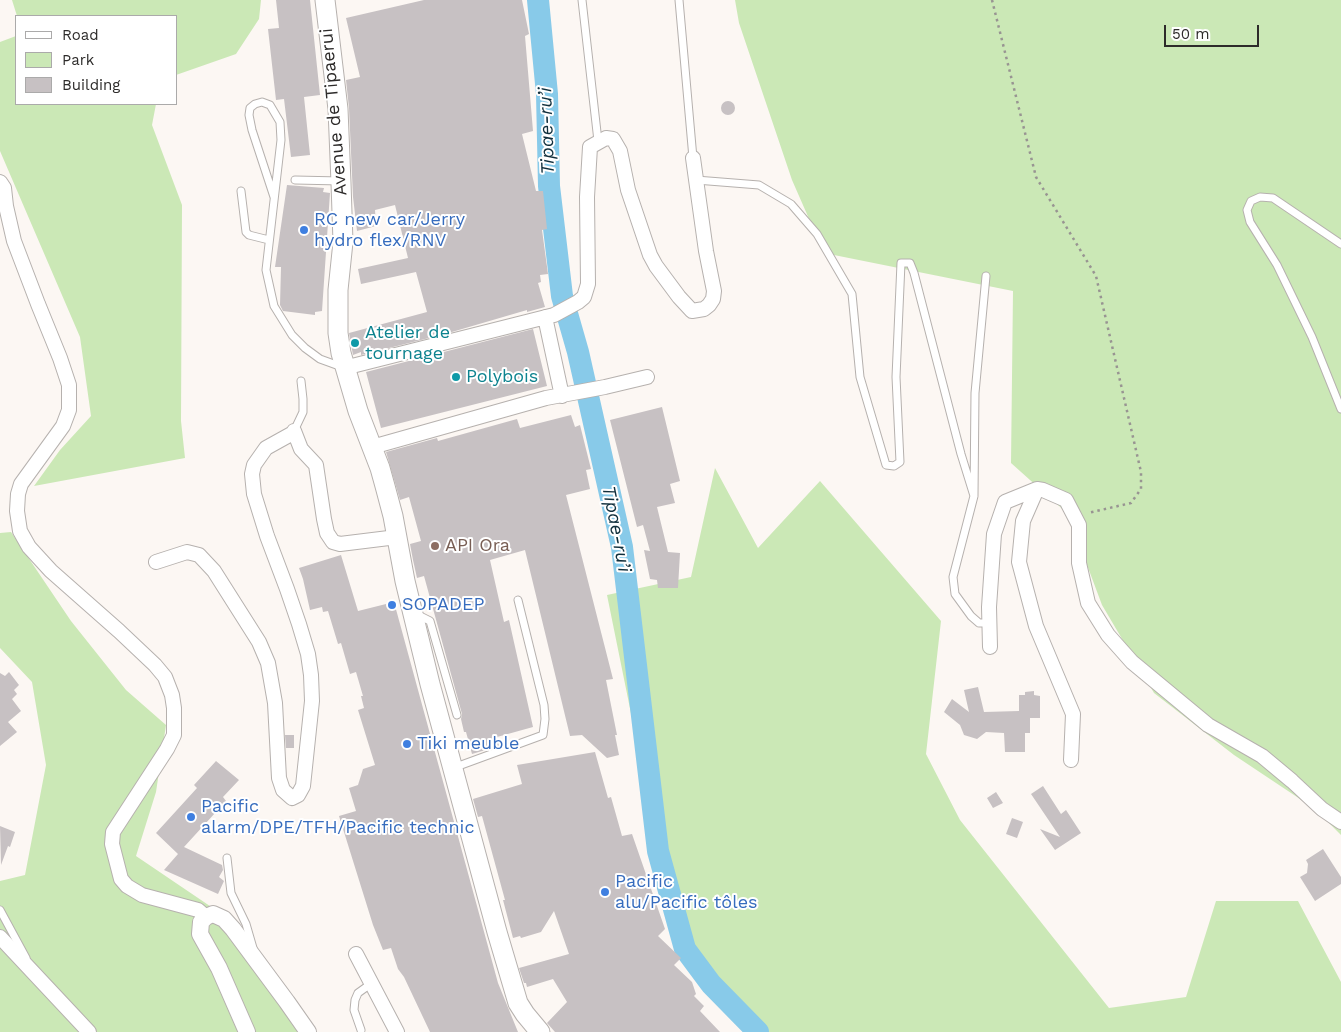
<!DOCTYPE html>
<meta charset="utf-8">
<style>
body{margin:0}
#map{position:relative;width:1341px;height:1032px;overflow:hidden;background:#fcf7f3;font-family:"Work Sans",sans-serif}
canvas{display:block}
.legend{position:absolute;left:15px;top:15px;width:162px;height:90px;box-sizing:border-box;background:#fff;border:1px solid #abaaaa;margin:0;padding:6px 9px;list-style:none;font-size:15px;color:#2d2b2a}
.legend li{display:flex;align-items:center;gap:10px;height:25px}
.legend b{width:25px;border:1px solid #abaaaa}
.scale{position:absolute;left:1164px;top:25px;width:95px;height:22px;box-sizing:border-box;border:2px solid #2d2b2a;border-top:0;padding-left:6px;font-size:15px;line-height:18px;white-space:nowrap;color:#2d2b2a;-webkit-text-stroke:4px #fff;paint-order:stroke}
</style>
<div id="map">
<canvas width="1341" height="1032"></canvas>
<ul class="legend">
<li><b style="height:6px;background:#fff"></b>Road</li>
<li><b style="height:14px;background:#cbe8b6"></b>Park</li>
<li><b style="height:14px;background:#c7c1c3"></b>Building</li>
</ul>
<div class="scale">50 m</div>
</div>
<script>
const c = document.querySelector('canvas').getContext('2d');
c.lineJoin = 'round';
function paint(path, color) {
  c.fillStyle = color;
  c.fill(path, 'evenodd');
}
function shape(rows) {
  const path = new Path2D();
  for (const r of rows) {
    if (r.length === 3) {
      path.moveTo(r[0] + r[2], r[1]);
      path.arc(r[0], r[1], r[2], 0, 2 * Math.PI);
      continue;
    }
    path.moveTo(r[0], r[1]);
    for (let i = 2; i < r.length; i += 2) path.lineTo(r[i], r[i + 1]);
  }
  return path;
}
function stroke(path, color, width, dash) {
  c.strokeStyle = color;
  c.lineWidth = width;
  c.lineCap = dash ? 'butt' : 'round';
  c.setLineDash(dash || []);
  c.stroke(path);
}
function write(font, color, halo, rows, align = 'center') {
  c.font = font + ' "Work Sans",sans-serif';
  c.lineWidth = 4;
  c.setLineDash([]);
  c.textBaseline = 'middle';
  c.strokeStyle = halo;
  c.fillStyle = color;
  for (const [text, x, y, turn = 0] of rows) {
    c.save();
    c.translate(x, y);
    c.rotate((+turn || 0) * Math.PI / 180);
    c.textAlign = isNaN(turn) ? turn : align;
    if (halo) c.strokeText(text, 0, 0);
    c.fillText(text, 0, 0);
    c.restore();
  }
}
paint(shape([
 [12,0,261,0,259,19,236,54,176,75,176,16,17,16],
 [735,0,1341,0,1341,835,1315,809,1234,755,1154,693,1102,605,1068,514,1011,463,1013,291,824,253,792,180,739,23],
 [16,36,16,104,156,104,152,125,182,205,181,421,185,458,34,486,60,450,91,416,80,337,0,151,0,42],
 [715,468,758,548,820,481,941,621,926,754,960,820,1109,1008,1186,997,1216,901,1298,901,1341,982,1341,1032,761,1032,731,1003,685,940,655,863,646,820,639,753,607,595,691,577],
 [11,532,71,621,126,690,166,725,156,792,136,856,235,923,307,1032,0,1032,0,881,25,875,46,765,32,682,0,648,0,533]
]), '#cbe8b6');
stroke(shape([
 [538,0,547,94,549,186,562,296,578,352,622,547,658,851,685,949,711,984,758,1032]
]), '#88cae9', 22);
paint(shape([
 [276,0,310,0,320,95,304,97,310,155,291,157,284,99,276,100,268,29,279,28],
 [424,0,522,0,529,34,525,36,533,131,522,134,536,191,543,191,547,229,542,230,548,274,540,275,541,282,538,283,545,307,527,312,527,310,445,334,361,355,361,352,353,355,349,333,427,312,416,272,361,284,358,269,408,258,395,205,375,210,376,226,357,231,353,197,349,108,346,80,360,77,346,18],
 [728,108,7],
 [287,185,324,188,323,192,330,193,322,311,315,312,315,315,283,311,280,305,281,267,275,267],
 [533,329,547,386,381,428,366,372],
 [662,407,680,481,670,484,675,503,657,507,668,552,680,553,678,588,658,588,657,580,650,579,644,550,650,551,643,525,637,527,610,420],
 [571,415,575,427,580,425,591,469,586,470,590,489,566,495,613,679,606,680,617,735,615,735,619,755,607,758,582,735,570,736,525,550,490,560,504,622,509,620,533,727,497,737,499,746,472,754,466,732,464,732,461,719,462,714,424,576,417,578,413,560,410,544,421,541,409,497,400,500,386,452,437,438,438,441,517,419,520,428],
 [341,555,358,611,394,602,498,983,518,1032,430,1032,404,977,398,969,391,948,383,950,373,925,339,816,356,811,349,788,358,785,363,769,375,765,358,710,364,708,361,696,363,696,356,672,350,674,341,643,338,644,328,611,323,612,322,607,310,610,303,579,299,568],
 [9,672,19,685,14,690,17,694,12,699,21,711,8,722,17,732,0,746,0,673,5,676],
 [978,687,984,712,1019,711,1019,695,1025,695,1025,692,1034,691,1034,695,1040,696,1040,718,1030,718,1030,733,1025,733,1025,752,1005,752,1004,733,986,732,977,739,964,735,960,725,944,712,952,699,969,712,964,690],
 [285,735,294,735,294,748,286,748],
 [595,752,608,798,611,797,622,836,632,834,665,929,658,936,681,958,674,965,692,982,696,994,694,996,704,1006,700,1011,720,1032,555,1032,547,1023,567,1002,553,979,527,987,526,983,524,983,519,968,569,954,554,911,541,932,521,938,520,936,513,938,503,900,505,900,482,816,478,817,473,799,522,784,517,765],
 [216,761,239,780,223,797,226,801,184,847,222,865,223,870,219,877,224,881,218,894,164,870,178,854,156,833,197,788,194,785],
 [1043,786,1061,814,1066,810,1081,833,1055,850,1040,829,1060,837,1031,794],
 [996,792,1003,803,993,808,987,798],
 [1012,818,1023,822,1017,838,1006,834],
 [0,826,15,832,10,847,8,846,1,865],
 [1323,849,1341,877,1341,884,1315,901,1300,877,1307,873,1308,864,1306,860]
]), '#c7c1c3');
const service = shape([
 [582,0,598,141],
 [679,0,693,158],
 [295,180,341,181],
 [696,180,759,185,791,204,817,234,852,294,860,377,886,465,894,466,900,462,896,377,901,263,910,263,914,273,961,454,974,496],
 [241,191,246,232,249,235,269,240],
 [274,197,252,130,249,115,250,108,255,104,262,102,270,105,280,122,281,140,266,270,274,306,292,335,305,348,320,359,342,367],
 [1341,244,1273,198,1260,197,1251,201,1247,210,1250,222,1277,265,1312,337,1341,409],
 [986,276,975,393,974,496,953,577,955,594,971,616,979,623,989,623],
 [294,431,303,412,303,399,301,381],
 [416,614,430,621,457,715],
 [453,768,543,735,545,719,544,705,518,600],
 [227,858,231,893,246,924,253,948],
 [0,910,26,958],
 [361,1030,354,1010,355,1000,358,993,372,983]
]);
const minor = shape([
 [0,182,4,188,6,206,14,241,38,304,60,358,69,385,69,410,63,426,21,484,18,494,17,511,20,531,29,547,51,571,119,631,155,665,165,677,172,695,174,708,174,735,167,749,113,832,112,844,121,879,127,886,142,895,198,910,206,917],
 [545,317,562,396],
 [344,368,554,315,578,302,584,297,588,284,587,197,590,147,606,138,613,139,620,151,628,190,650,255,656,266,679,297,692,311,704,309,709,305,713,299,714,291,706,251,693,158],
 [372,447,546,398,605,387,647,377],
 [1037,489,1023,521,1019,562,1036,626,1073,714,1071,760],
 [156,562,187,552,199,555,214,571,259,642,268,663,275,703,279,778,283,790,292,798,298,795,303,786,312,701,311,675,308,654,299,624,287,589,267,536,254,494,252,474,254,465,266,448,293,433,294,431,301,449,316,465,324,519,327,533,333,542,340,544,397,537],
 [990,647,989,607,994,534,1005,502,1037,489,1043,490,1066,500,1079,525,1079,563,1088,603,1108,635,1132,662,1208,725,1262,756,1292,781,1322,809,1341,822],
 [0,937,89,1032],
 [356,954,397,1032]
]);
const tertiary = shape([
 [247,1032,219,968,200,934,201,922,206,917,213,914,224,919,233,929,287,1002,308,1032]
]);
const secondary = shape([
 [325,0,338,109,341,183,343,242,338,290,338,333,341,353,358,411,380,468,385,486,393,516,405,581,430,684,497,932,518,1003,525,1014,540,1032]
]);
stroke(service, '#b6b1ae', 9);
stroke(minor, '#b6b1ae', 16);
stroke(tertiary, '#b6b1ae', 18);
stroke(secondary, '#b6b1ae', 21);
stroke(shape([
 [992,0,1036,177,1096,276,1141,472,1141,489,1131,503,1088,513]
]), '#989492', 2.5, [2.5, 4]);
stroke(service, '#fff', 7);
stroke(minor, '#fff', 14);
stroke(tertiary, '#fff', 16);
stroke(secondary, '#fff', 19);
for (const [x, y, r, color] of [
 [304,230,5,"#3f7fe0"],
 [355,343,5,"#0f9aa8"],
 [456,377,5,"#0f9aa8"],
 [435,546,5,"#8d6e63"],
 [392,605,5,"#3f7fe0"],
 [407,744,5,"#3f7fe0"],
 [191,817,5,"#3f7fe0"],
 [605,892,5,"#3f7fe0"]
]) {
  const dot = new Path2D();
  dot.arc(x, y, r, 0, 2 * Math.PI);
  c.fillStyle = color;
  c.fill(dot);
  stroke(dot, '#fff', 2);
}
write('18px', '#2d2b2a', '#fff', [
 ["Avenue de Tipaerui",334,112,-95]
]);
write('18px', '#366cbe', '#fff', [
 ["RC new car/Jerry",314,220],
 ["hydro flex/RNV",314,241],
 ["SOPADEP",402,605],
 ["Tiki meuble",417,744],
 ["Pacific",201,807],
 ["alarm/DPE/TFH/Pacific technic",201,828],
 ["Pacific",615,882],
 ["alu/Pacific tôles",615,903]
], 'left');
write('18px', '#0d838f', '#fff', [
 ["Atelier de",365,333],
 ["tournage",365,354],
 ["Polybois",466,377]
], 'left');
write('18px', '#785e54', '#fff', [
 ["API Ora",445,546]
], 'left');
write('italic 19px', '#102f3c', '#fff', [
 ["Tipae-ru’i",547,131,-92],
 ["Tipae-ru’i",616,529,79]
]);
</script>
